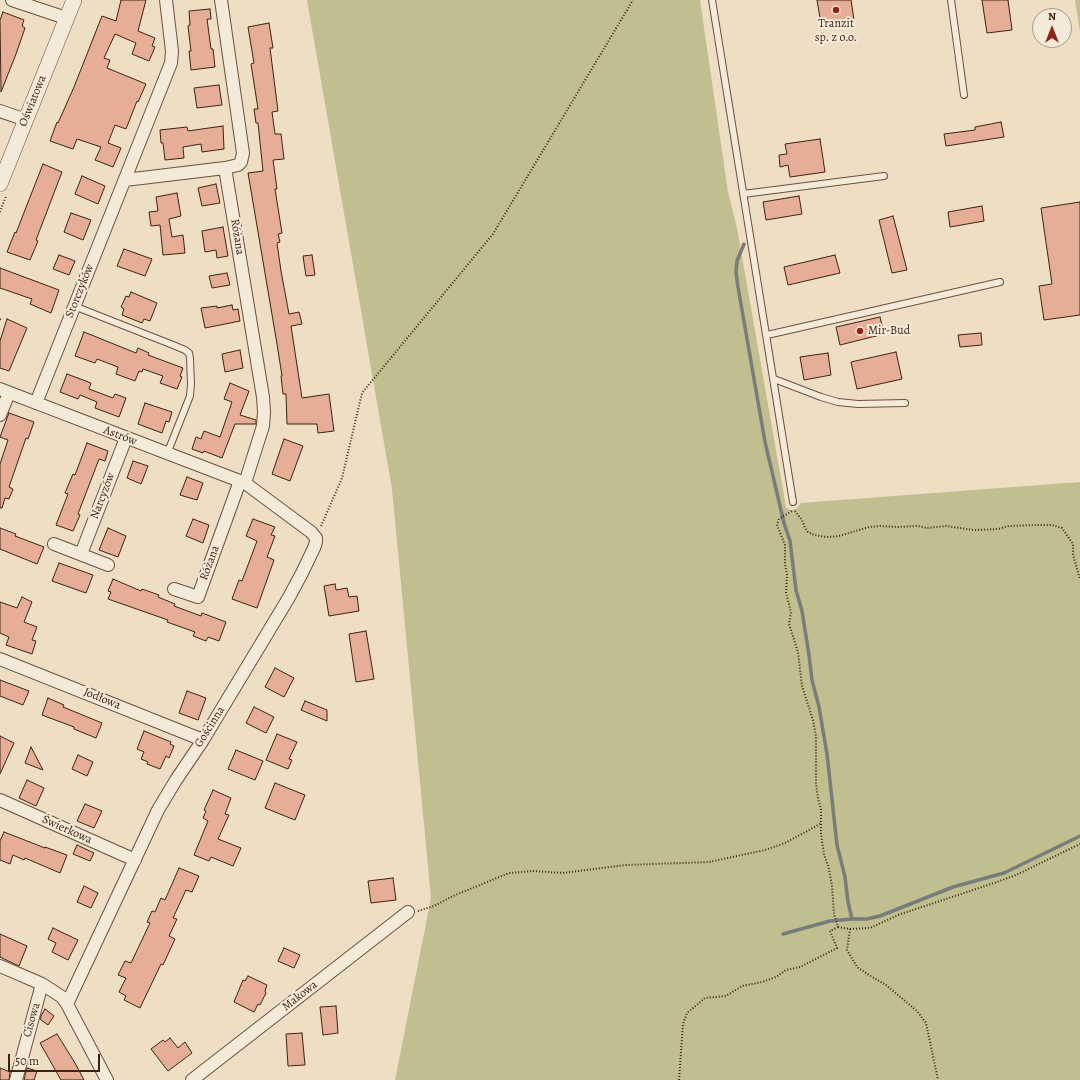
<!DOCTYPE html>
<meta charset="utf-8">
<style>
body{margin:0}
#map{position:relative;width:1080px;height:1080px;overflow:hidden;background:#eedec4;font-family:Alegreya,serif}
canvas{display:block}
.north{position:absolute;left:1032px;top:8px;width:40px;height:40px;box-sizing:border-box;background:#f4ead9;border:1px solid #ab9a89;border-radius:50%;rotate:0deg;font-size:11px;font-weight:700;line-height:16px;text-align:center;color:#3e2312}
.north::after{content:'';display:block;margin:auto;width:14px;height:18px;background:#8f2418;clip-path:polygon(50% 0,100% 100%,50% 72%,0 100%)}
.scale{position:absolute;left:8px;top:1054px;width:92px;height:18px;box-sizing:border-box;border:2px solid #3e2312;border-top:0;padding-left:5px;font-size:12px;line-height:14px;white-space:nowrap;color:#3e2312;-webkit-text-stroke:3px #f4ead9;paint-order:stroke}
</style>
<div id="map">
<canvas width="1080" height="1080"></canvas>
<div class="north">N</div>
<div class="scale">50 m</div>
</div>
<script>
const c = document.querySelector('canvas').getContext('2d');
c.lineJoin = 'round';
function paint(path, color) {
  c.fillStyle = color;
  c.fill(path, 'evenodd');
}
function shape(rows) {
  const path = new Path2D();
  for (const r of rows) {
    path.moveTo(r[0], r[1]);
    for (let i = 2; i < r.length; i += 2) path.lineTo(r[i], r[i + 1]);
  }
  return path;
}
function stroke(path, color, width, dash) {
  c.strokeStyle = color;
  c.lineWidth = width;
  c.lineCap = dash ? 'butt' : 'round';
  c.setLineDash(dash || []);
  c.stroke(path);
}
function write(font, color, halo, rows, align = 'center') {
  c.font = font + ' Alegreya,serif';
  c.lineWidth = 4;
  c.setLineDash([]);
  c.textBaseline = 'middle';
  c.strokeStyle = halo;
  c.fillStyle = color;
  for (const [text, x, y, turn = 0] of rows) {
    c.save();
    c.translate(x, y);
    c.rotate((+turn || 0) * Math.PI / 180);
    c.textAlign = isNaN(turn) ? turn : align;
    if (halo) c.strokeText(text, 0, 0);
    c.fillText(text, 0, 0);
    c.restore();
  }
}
paint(shape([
 [307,0,700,0,728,192,737,228,786,507,790,510,796,509,801,503,1080,482,1080,1080,395,1080,431,898,392,489],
 [1075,0,1080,0,1080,32]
]), '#c1bf8f');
stroke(shape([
 [744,244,737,261,736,272,738,287,765,442,784,523,790,541,796,590,802,611,809,655,812,680,819,707,827,754,837,845,845,877,848,902,852,919,830,921,783,934],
 [852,919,867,919,880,916,953,887,1004,873,1080,836]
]), '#787d7a', 3.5);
const building = shape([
 [121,0,146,0,138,31,155,38,152,46,155,47,149,61,132,54,136,43,115,34,104,58,110,60,107,68,146,84,138,102,137,101,126,129,115,125,108,143,121,148,113,167,95,160,101,147,77,139,73,149,50,141,57,122,58,123,74,87,102,16,116,21,121,0],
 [817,0,851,0,854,20,821,24,817,0],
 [982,0,1008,0,1012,30,987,33,982,0],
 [210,9,211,19,207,19,211,49,213,49,215,67,191,70,189,51,191,51,188,26,190,25,189,11,210,9],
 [3,12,24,20,22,26,25,28,16,54,1,92,0,20,3,12],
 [269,23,273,48,270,48,278,111,272,112,275,134,281,134,284,159,273,160,277,189,275,189,282,233,278,234,280,242,277,243,281,271,289,314,299,312,302,324,291,326,302,398,329,394,334,431,318,433,317,424,287,424,286,394,283,394,281,376,282,376,277,344,248,173,263,171,258,123,256,123,254,109,258,109,251,64,254,63,248,27,269,23],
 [219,85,222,105,197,108,194,88,219,85],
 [1001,122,1004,137,946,146,944,134,975,130,975,127,1001,122],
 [223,126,224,149,202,152,201,144,183,147,184,158,165,160,163,143,161,143,160,130,187,127,188,131,223,126],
 [820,139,825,172,790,177,788,165,780,167,779,155,787,154,785,144,820,139],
 [43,164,62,172,36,240,38,241,30,260,7,252,15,232,16,233,43,164],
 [82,176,105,186,98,204,75,194,82,176],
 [216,184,220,203,202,206,198,188,216,184],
 [177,193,181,216,169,219,172,237,183,235,185,253,163,255,160,225,151,226,149,212,158,211,156,197,177,193],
 [799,196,802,214,766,220,763,202,799,196],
 [1080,202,1080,315,1044,320,1039,286,1052,284,1041,208,1080,202],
 [982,206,984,221,950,227,948,212,982,206],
 [71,213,91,220,83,240,64,232,71,213],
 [893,216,907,270,892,273,879,220,893,216],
 [223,227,228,256,217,258,216,250,205,252,202,231,223,227],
 [124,249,152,259,145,276,117,266,124,249],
 [59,255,75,261,69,275,53,269,59,255],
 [312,255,315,275,306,276,303,256,312,255],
 [835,255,840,273,788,285,784,267,835,255],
 [0,268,59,290,51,313,30,304,32,299,0,288,0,268],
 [227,273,230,285,212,288,209,276,227,273],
 [131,292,157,303,150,321,144,319,142,323,122,315,124,309,121,307,126,296,129,297,131,292],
 [232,305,233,310,238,309,240,321,205,328,201,308,217,306,217,308,232,305],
 [880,317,884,334,840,345,836,327,880,317],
 [7,319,27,328,9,371,0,368,0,341,7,319],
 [84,332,136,353,138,348,149,353,148,355,183,368,180,376,182,377,177,389,160,383,163,376,143,369,142,372,139,371,135,381,116,374,118,367,97,359,95,363,75,356,84,332],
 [981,333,982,345,960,347,958,335,981,333],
 [240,350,243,368,225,372,222,354,240,350],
 [896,352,902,379,857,389,851,362,896,352],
 [828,353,831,375,804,380,800,357,828,353],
 [67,374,91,383,89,389,113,398,115,394,126,398,119,417,95,408,97,402,80,395,78,399,60,392,67,374],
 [230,383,249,391,240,415,256,420,256,424,235,424,222,458,204,451,203,453,192,449,196,437,201,439,204,431,220,437,232,402,224,399,230,383],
 [145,403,172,412,169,422,166,421,162,433,138,424,145,403],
 [9,413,34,422,28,439,26,438,9,487,13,489,9,499,5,498,2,508,0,508,0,464,8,440,0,437,9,413],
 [284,439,303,446,290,481,272,474,284,439],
 [87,443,108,451,105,461,99,459,78,514,80,515,73,531,56,525,68,494,65,493,73,474,75,475,87,443],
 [133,461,148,466,141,484,127,478,133,461],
 [187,477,203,483,197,500,180,495,187,477],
 [193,519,209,525,203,543,186,536,193,519],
 [253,519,275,527,271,535,275,536,267,557,274,560,257,608,232,599,239,580,242,581,257,541,246,536,253,519],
 [0,528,16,534,15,536,44,547,37,564,0,549,0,528],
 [108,528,126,536,118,557,99,550,108,528],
 [59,563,93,575,86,593,52,581,59,563],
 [113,579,141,591,142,589,159,595,158,597,175,604,174,606,201,616,202,613,226,622,219,641,208,637,206,641,193,636,195,632,167,622,168,620,108,599,111,592,108,591,113,579],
 [335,584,336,590,347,588,349,597,357,596,359,611,329,616,324,586,335,584],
 [22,597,32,602,24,622,37,627,32,640,36,641,32,654,6,645,9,637,0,633,0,602,17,608,22,597],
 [366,631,374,679,356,682,349,634,366,631],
 [275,668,294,678,284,697,265,687,275,668],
 [0,680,29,691,23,705,0,696,0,680],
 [187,691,206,698,198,720,179,713,187,691],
 [48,698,64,705,63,707,102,723,96,738,74,729,74,727,42,715,48,698],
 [305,701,327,710,327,721,301,710,305,701],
 [254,707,274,717,266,733,246,723,254,707],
 [144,731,171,742,170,744,174,746,169,758,166,756,160,769,147,764,148,762,141,759,144,752,137,749,144,731],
 [277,734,297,742,289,759,292,760,288,769,266,760,277,734],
 [0,736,14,743,0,774,0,736],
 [31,747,43,770,25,763,31,747],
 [236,750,263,761,255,780,228,769,236,750],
 [78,755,93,762,87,776,72,769,78,755],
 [27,780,44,788,36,806,19,798,27,780],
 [275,783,305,795,295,820,265,808,275,783],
 [213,790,231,798,225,814,229,815,218,839,241,848,233,866,211,857,209,861,194,855,208,821,203,818,206,811,204,810,213,790],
 [85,804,102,811,94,828,77,821,85,804],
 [4,832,45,848,45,847,67,855,60,873,25,858,24,860,13,855,10,864,0,860,0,841,4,832],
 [77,845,94,853,90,861,73,854,77,845],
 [179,868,199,876,192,892,186,890,173,918,177,919,169,936,175,939,163,965,161,964,140,1008,124,1000,126,996,119,992,126,978,118,975,125,961,131,963,150,923,147,922,152,911,155,912,161,898,165,900,179,868],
 [393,878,396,900,371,903,368,881,393,878],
 [84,886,98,893,91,908,77,902,84,886],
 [53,928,78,940,68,960,52,952,56,943,48,939,53,928],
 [0,934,27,946,19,966,0,957,0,934],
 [284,948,300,955,294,968,278,961,284,948],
 [248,976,267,985,265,991,266,993,260,1005,258,1004,254,1012,234,1002,243,980,245,981,248,976],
 [336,1006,338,1033,323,1035,320,1007,336,1006],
 [45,1009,54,1016,48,1025,40,1019,42,1014,45,1009],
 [302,1033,305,1065,288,1066,286,1034,302,1033],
 [57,1034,75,1063,84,1080,61,1080,40,1043,57,1034],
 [170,1038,178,1048,185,1042,192,1053,168,1071,151,1049,163,1040,165,1042,170,1038],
 [0,1068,10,1072,9,1080,0,1080,0,1068],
 [27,1068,37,1071,34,1080,24,1080,27,1068]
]);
paint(building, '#e6ad97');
stroke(building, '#3e2312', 1);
const service = shape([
 [712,0,793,502],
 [951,0,964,95],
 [743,194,884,176],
 [74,306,173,345,185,350,189,353,190,358,191,384,190,396,167,454],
 [767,335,1000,282],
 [774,379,821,397,838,402,858,404,905,403]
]);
const minor = shape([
 [12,0,66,18],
 [221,0,243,153,241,162,238,165,225,168,263,397,264,412,263,426,245,483],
 [0,111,26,120],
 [125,180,225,168],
 [0,389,245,483,311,532,316,538,316,542,314,548,302,573,288,599,203,740,176,780,158,810,67,1004],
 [36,403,171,63,172,51,166,0],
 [0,415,9,393],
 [54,544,108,565],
 [81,554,126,438],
 [174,589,198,597,240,481],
 [0,659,203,740],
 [0,800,135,860],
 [0,966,42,984,62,997,67,1004,107,1080],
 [16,1080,42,984],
 [192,1080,408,912]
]);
const tertiary = shape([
 [0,184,74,0]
]);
stroke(service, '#6a523e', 8);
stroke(minor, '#6a523e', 14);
stroke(tertiary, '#6a523e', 16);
stroke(shape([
 [0,212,6,196],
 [0,319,1,320],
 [795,511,802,520,805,528,808,532,814,535,827,537,839,536,869,527,880,526,898,527,918,526,927,528,946,526,974,530,998,529,1009,526,1035,525,1052,525,1062,528,1073,544,1073,555,1080,579],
 [321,526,342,478,362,393,493,234,633,0],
 [418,911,434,906,453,896,509,873,533,871,563,873,626,865,709,862,765,850,785,843,822,823],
 [838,927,850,929,847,950,857,967,869,975,886,985,917,1011,926,1023,938,1080],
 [850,929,870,928,898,915,997,882,1016,875,1080,844],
 [679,1080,683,1024,687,1013,705,998,726,996,742,986,762,982,776,977,786,970,800,967,837,948,830,931,838,927,834,914,832,886,829,869,824,854,821,834,821,809,818,799,816,783,816,736,813,720,802,686,798,652,789,624,791,612,786,593,787,575,785,564,785,545,777,525,779,519,792,511]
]), '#3e2312', 2, [1, 2]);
stroke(service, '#f4ead9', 6);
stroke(minor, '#f4ead9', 12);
stroke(tertiary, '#f4ead9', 15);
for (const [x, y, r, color] of [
 [836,10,4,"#8f2418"],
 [860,331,4,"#8f2418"]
]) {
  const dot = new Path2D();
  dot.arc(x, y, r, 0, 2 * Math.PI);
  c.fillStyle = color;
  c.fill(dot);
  stroke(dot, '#f4ead9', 1.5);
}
write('12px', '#3e2312', '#f4ead9', [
 ["Tranzit",836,24],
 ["sp. z o.o.",836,38],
 ["Mir-Bud",868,331,"left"]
]);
write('12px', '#3e2312', '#f4ead9', [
 ["Oświatowa",33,101,-68],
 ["Różana",237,237,81],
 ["Storczyków",80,291,-68],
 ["Astrów",120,436,21],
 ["Narcyzów",103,496,-69],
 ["Różana",210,563,-70],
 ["Jodłowa",102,699,22],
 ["Gościnna",210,727,-58],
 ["Świerkowa",67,830,24],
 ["Makowa",300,996,-38],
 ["Cisowa",32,1020,-74]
]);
</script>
